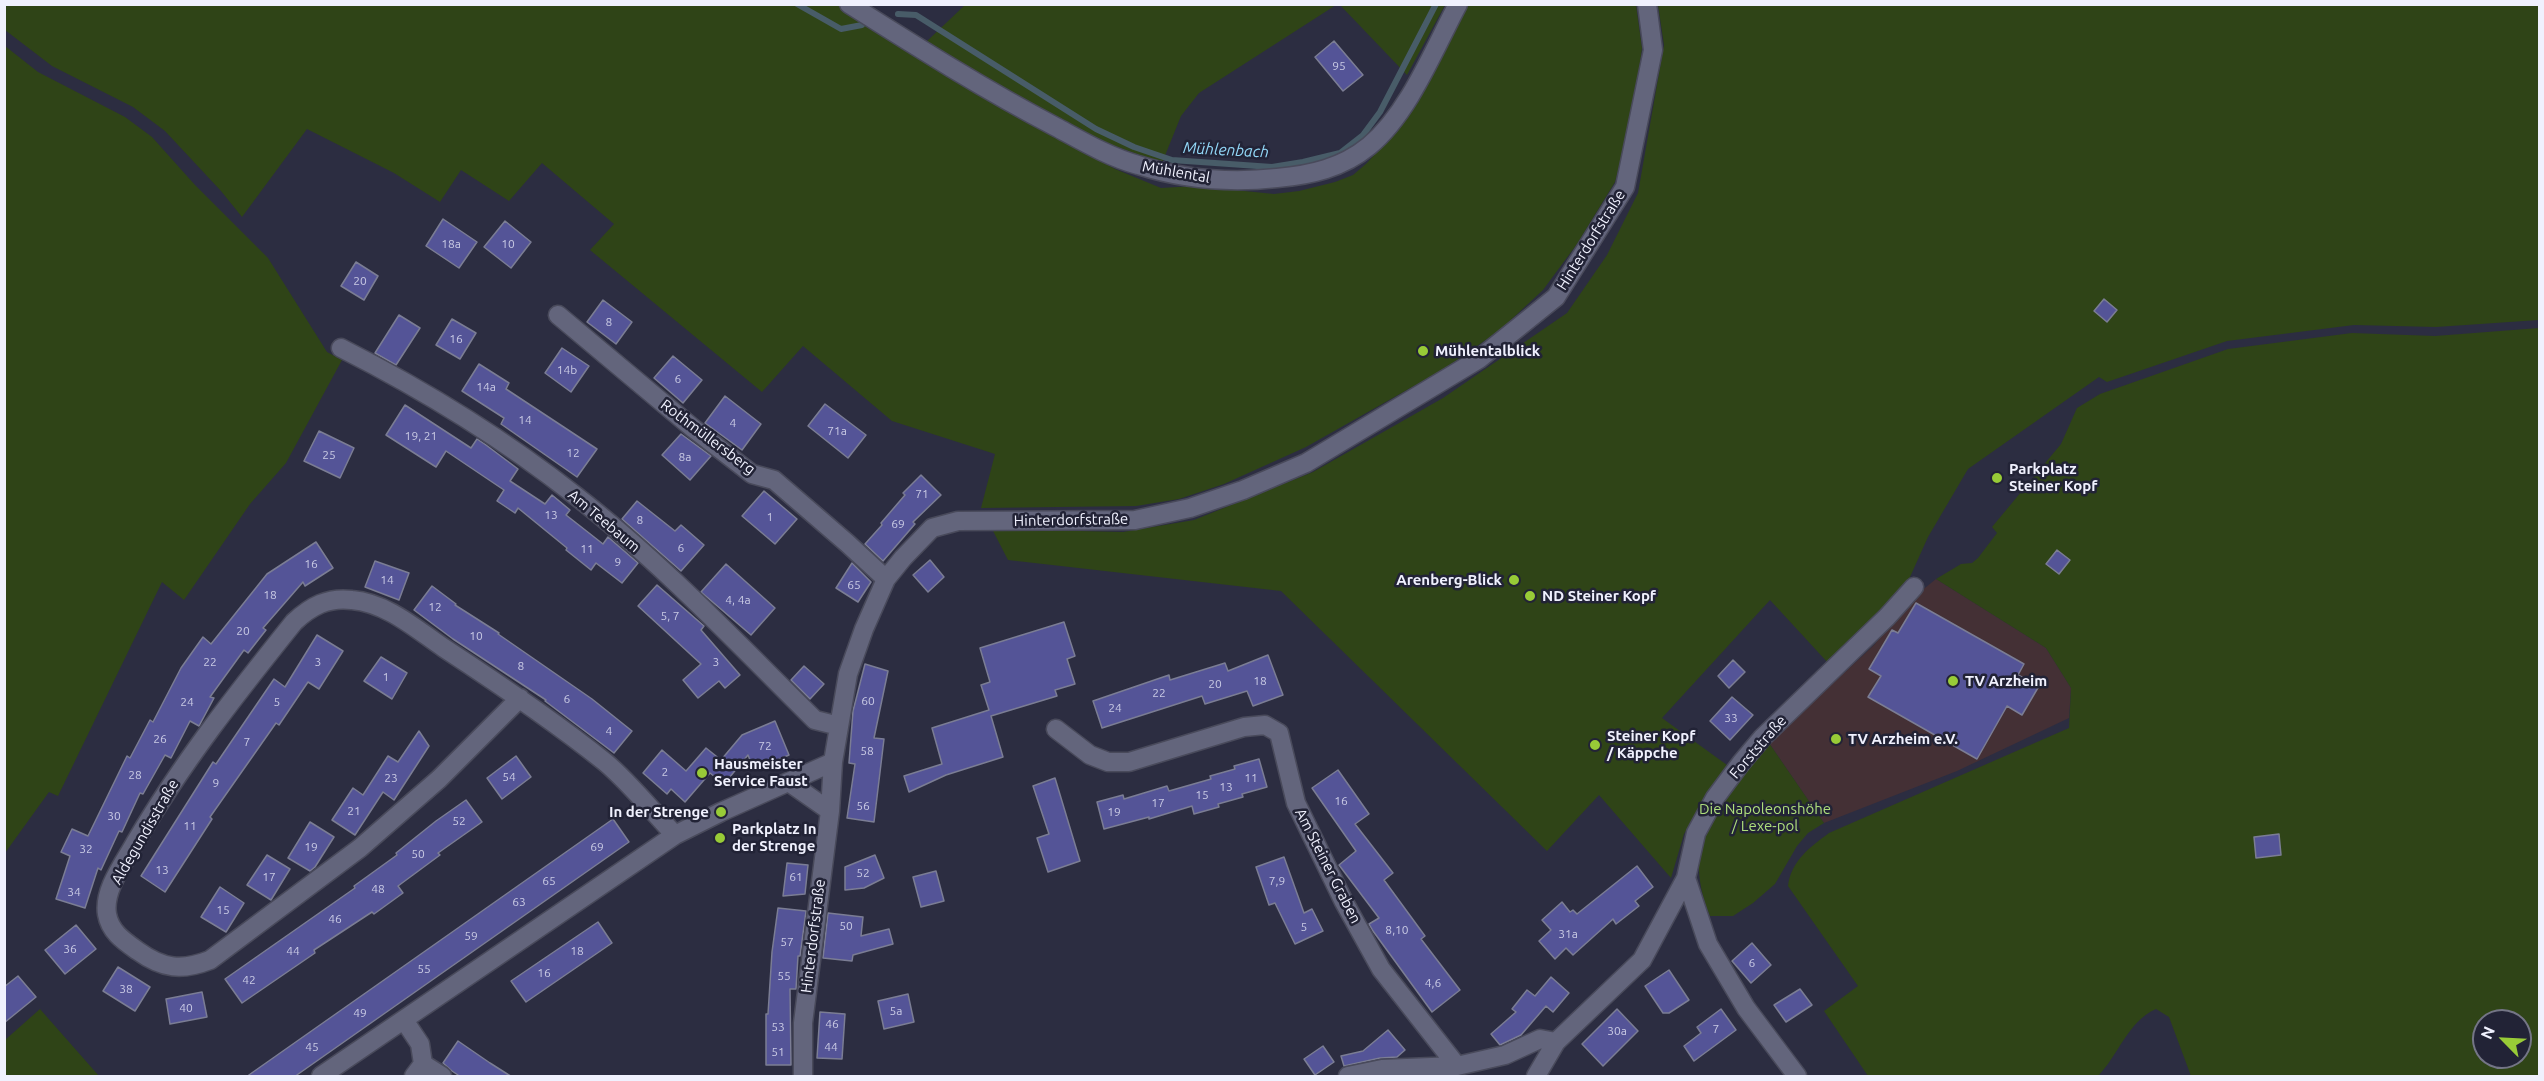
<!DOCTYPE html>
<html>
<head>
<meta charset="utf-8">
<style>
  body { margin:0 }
  #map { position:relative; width:2544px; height:1081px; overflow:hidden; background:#2c2d41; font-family:Ubuntu,sans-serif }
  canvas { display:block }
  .frame { position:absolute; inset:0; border:6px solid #f0f1fe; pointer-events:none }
  .north { position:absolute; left:2472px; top:1009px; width:60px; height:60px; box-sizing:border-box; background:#222336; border:2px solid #747586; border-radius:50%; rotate:294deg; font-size:16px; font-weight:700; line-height:24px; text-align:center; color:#f0f1fe }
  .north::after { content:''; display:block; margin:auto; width:21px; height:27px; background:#98cb37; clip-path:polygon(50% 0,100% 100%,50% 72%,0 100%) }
</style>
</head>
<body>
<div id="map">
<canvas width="2544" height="1081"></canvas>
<div class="frame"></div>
<div class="north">N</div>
</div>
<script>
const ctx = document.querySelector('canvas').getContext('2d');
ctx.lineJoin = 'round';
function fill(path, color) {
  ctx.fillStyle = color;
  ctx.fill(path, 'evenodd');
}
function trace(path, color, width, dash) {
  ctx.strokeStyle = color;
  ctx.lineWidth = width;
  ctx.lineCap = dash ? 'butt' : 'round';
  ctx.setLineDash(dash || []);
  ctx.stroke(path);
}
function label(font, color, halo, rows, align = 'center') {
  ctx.font = font + ' Ubuntu,sans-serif';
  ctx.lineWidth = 5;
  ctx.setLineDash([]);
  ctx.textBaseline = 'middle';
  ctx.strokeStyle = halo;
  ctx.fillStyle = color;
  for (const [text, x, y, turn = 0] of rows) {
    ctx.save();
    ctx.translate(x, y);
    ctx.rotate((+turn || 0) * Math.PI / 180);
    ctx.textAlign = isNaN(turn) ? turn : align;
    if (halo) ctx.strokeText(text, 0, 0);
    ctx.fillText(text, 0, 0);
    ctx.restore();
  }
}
fill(new Path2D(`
  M1936 579 2046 648 2071 688 2069 718 1957 771 1824 823 1769 743 1874 645 1910 600Z`), '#443035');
fill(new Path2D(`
  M4 5H837L1059 138 1115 169 1161 188 1195 186 1274 194 1299 191 1335 182 1353 175 1367 163 1400 126 1468 5H1636L1642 48 1632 120 1615 182 1577 244 1543 290 1500 330 1444 369 1306 447 1224 484 1179 499 1136 506 981 508 995 454 892 421 803 346 762 392 590 250 614 224 542 163 509 201 461 170 440 202 394 173 307 129 242 217 221 191 165 131 133 107 52 66 5 30Z
  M965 5H1336L1199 93 1181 116 1162 163 1098 140 1000 88 926 42Z
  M1340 5H1445L1407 75Z
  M1658 5H2539V320L2436 327 2354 325 2227 341 2107 382 2099 377 1968 469 1928 537 1910 577 1881 613 1829 664 1770 600 1662 718 1727 765 1684 834 1671 878 1599 795 1547 851 1281 591 1008 560 992 529 1123 532 1194 520 1313 472 1443 398 1567 313 1607 255 1638 193 1664 45Z
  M5 46 38 72 125 117 152 137 195 185 268 258 327 352 342 360 286 463 250 504 184 600 162 582 58 796 49 792 5 853Z
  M2539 328V1076H2191L2169 1017 2156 1009C2128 1021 2118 1056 2098 1076H1868L1824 1011 1858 986 1788 886C1791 861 1810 847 1829 833L2069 728 2071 688 2046 648 1936 579 1961 564 1972 563 1978 558 1997 533 1992 527 2061 444 2077 408 2100 394 2228 349 2352 333 2435 336ZM2484 1021H2520V1057H2484Z
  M1769 743 1824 823 1808 833 1797 846 1775 884 1753 903 1733 916H1710C1703 900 1698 879 1699 862 1701 821 1745 774 1769 743Z
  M40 1009 47 1017 99 1076H5V1040Z`), '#2f4417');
trace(new Path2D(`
  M797 4 841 29 862 25
  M898 14 916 15 1096 129 1134 147 1172 160 1272 167 1303 162 1340 153 1363 135 1380 112 1436 4`), '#485c68', 6);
const building = new Path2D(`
  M1334 41 1363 75 1343 91 1315 57Z
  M443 219 477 242 459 268 426 246Z
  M505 221 531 242 511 268 484 247Z
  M356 262 378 276 364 300 341 286Z
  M2104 299 2117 310 2107 322 2094 311Z
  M603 300 632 322 616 344 587 322Z
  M399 315 420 328 396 365 375 353Z
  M452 319 476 333 460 359 436 345Z
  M562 348 589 366 571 392 545 373Z
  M673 356 702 380 683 403 654 378Z
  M479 364 509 383 506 389 597 449 577 477 501 424 504 418 462 391Z
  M725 396 761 424 742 450 705 423Z
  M825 404 866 435 848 458 808 426Z
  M405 405 471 448 477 439 486 445 518 469 510 481 545 504 552 495 570 510 566 515 603 544 608 537 638 563 622 583 596 563 591 570 566 550 567 548 518 508 515 513 497 501 504 490 446 451 436 467 386 435Z
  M319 431 354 448 340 478 304 461Z
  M681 434 711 456 690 480 662 455Z
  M921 475 941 495 913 522 915 524 883 561 865 544 882 525 881 523 905 495 903 493Z
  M764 491 797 519 775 544 742 516Z
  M637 501 675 531 681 525 704 545 681 571 622 519Z
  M316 542 333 568 305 586 303 582 263 628 266 630 248 653 244 650 210 697 214 698 199 726 190 721 171 758 165 755 143 794 140 793 122 832 119 831 101 870 98 868 85 908 56 899 70 856 61 852 72 829 88 836 127 756 130 758 150 720 153 722 181 668 203 637 211 644 267 574Z
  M2057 550 2070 560 2059 574 2046 564Z
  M930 560 944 577 928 592 913 575Z
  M375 561 409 573 399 600 365 587Z
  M852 563 871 582 858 602 836 588Z
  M726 564 775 608 751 635 701 592Z
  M657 585 704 626 701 630 740 675 725 688 719 681 698 698 683 680 701 664 638 606Z
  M432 586 456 604 455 605 499 633 498 634 592 699 632 731 614 753 545 701 546 700 453 639 414 610Z
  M1916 603 2024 664 2018 675 2039 686 2022 715 2007 706 1977 759 1868 697 1881 676 1869 669 1892 630 1898 633Z
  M1064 622 1075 656 1067 659 1075 684 1055 690 1057 696 991 716 1003 757 946 775 909 792 904 776 942 764 932 728 989 710 981 685 990 682 980 648Z
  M317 635 343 651 319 689 308 682 279 725 276 723 210 817 212 819 165 892 141 876 213 762 216 764 274 679 285 687Z
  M1268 655 1283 695 1253 706 1247 691 1205 704 1202 696 1102 728 1093 701 1169 675 1170 680 1225 663 1228 671Z
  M381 657 407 673 392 699 364 681Z
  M1733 660 1745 672 1729 688 1718 676Z
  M865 664 888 671 874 738 884 739 874 822 847 818 855 764 849 763 853 711Z
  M804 666 824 684 810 699 791 680Z
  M1732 697 1753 715 1730 740 1710 721Z
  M775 721 789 755 754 770 748 755 724 784 710 773 685 802 671 789 667 794 643 773 662 750 686 771 706 748 721 760 742 735Z
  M419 731 429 746 394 800 383 792 355 835 332 820 353 788 363 795 388 756 398 762Z
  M516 756 531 777 502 799 487 778Z
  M1259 759 1267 787 1242 794 1243 797 1218 804 1219 807 1194 814 1192 806 1149 819V817L1104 829 1097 802 1123 795 1124 799 1167 786 1169 791 1211 779 1210 776 1235 769 1234 766Z
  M1338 770 1369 814 1355 824 1393 873 1384 880 1425 936 1421 939 1460 990 1432 1012 1373 931 1369 924 1379 918 1339 865 1356 851 1312 788Z
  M1055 778 1080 861 1048 872 1037 838 1049 834 1033 786Z
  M466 800 482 822 438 853 440 855 398 886 403 893 374 914 372 912 314 950 315 953 242 1003 225 979 355 888 354 886 397 855 396 853 436 821Z
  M613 819 629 842 435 978 294 1077H246Z
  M310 822 334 837 315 867 310 871 288 858Z
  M2279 834 2281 855 2256 858 2254 837Z
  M267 855 290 869 271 900 247 885Z
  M875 855 884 878 864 888 845 890V867Z
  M1284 857 1304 913 1312 909 1323 931 1295 944 1275 903 1269 905 1256 867Z
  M787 863 808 865 805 894 783 896Z
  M1637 866 1653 887 1635 901 1639 906 1616 924 1613 919 1573 955 1566 948 1555 959 1539 941 1551 930 1542 920 1562 902 1570 912 1573 910 1577 914Z
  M936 871 944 901 921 907 913 877Z
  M220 887 244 903 226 932 201 917Z
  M778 908 806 911 800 956H798L796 989H790L791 1065H766V1014H768L772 952Z
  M828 913 863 917 861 936 889 929 893 944 853 955 852 961 823 958Z
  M598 922 612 943 526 1002 511 981Z
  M76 925 96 949 65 974 45 950Z
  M1752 943 1771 965 1751 983 1732 961Z
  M118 967 150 987 135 1011 103 991Z
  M1669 970 1689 1000 1669 1013H1663L1645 986Z
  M18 976 36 997 4 1023V987Z
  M1551 977 1569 993 1553 1012 1546 1006 1521 1035 1500 1045 1491 1034 1516 1012 1512 1009 1527 990 1535 996Z
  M1800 989 1812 1005 1786 1022 1774 1005Z
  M202 992 207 1017 170 1024 166 999Z
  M908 994 914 1022 884 1029 878 1001Z
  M1617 1009 1638 1031 1603 1066 1582 1044Z
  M1721 1009 1736 1030 1694 1061 1684 1046 1701 1033 1697 1027Z
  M820 1012 845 1014 842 1059 817 1058Z
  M1388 1030 1405 1050 1397 1057 1380 1058 1344 1066 1341 1056 1363 1051Z
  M458 1041 490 1063 512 1077H461L452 1071 443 1063Z
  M1323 1046 1334 1062 1315 1075 1304 1059Z`);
fill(building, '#545497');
trace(building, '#7b7d94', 1.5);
const minor = new Path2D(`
  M849 4C917 47 985 90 1056 127 1082 141 1109 157 1138 165 1182 179 1231 183 1277 178 1311 175 1342 168 1369 146 1409 113 1434 49 1458 4
  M558 315 694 429 752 474 774 480 847 543 886 579
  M341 348C422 389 505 440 576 496 662 563 737 643 815 720L839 726
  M520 698 439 779 360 848 210 960C182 971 163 969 138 951 124 941 110 932 107 914 103 890 124 863 135 843 181 764 237 693 294 622 311 606 328 597 352 600 387 603 416 629 444 648 499 684 554 721 605 762 630 783 652 811 675 835
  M1056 729 1090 755 1108 762H1129L1244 727 1265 725 1279 733 1296 803 1344 902 1381 969 1457 1066
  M790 783 830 811
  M1686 878 1708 944 1746 1008 1797 1076
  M404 1020 420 1044 423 1064 414 1076
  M423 1064 442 1076
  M321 1076 675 835 721 812 833 762
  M803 1076V1023L830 811 833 762 848 674 864 629 886 579 903 558 932 528 958 521 1135 520 1190 508 1243 490 1306 463 1479 359 1556 297 1625 187 1653 50 1647 4
  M1348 1076 1382 1069 1457 1066 1505 1055 1540 1039 1556 1042
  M1536 1076 1556 1042 1642 960 1686 878 1696 833 1715 798 1741 763 1762 738 1887 617 1914 587`);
trace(minor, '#494a5b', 21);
trace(minor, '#63657c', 18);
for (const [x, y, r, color] of [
  [1423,351,6,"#98cb37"],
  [1997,478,6,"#98cb37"],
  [1514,580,6,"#98cb37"],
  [1530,596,6,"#98cb37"],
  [1953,681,6,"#98cb37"],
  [1836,739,6,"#98cb37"],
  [1595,745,6,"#98cb37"],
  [702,773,6,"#98cb37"],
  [721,812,6,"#98cb37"],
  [720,838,6,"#98cb37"]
]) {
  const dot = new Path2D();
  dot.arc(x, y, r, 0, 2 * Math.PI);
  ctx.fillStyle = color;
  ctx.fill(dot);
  trace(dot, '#222336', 2);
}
label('12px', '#c9cae4', null, [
  ["95",1339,66],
  ["18a",451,244],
  ["10",508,244],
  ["20",360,281],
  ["8",609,322],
  ["16",456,339],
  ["14b",567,370],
  ["6",678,379],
  ["14a",486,387],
  ["14",525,420],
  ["4",733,423],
  ["71a",837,431],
  ["19, 21",421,436],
  ["12",573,453],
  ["25",329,455],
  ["8a",685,457],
  ["71",922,494],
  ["13",551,515],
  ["1",770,517],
  ["8",640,520],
  ["69",898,524],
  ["6",681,548],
  ["11",587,549],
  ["9",618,562],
  ["16",311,564],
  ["14",387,580],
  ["65",854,585],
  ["18",270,595],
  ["4, 4a",738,600],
  ["12",435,607],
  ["5, 7",670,616],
  ["20",243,631],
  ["10",476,636],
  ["22",210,662],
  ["3",318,662],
  ["3",716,662],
  ["8",521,666],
  ["1",386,677],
  ["18",1260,681],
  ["20",1215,684],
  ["22",1159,693],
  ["6",567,699],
  ["60",868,701],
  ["24",187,702],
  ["5",277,702],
  ["24",1115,708],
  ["33",1731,718],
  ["4",609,731],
  ["26",160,739],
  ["7",247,742],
  ["72",765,746],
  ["58",867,751],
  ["2",665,772],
  ["28",135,775],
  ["54",509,777],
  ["23",391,778],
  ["11",1251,778],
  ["9",216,783],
  ["13",1226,787],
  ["15",1202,795],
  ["16",1341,801],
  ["17",1158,803],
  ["56",863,806],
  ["21",354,811],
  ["19",1114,812],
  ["30",114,816],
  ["52",459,821],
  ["11",190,826],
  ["19",311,847],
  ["69",597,847],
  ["32",86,849],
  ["50",418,854],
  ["13",162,870],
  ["52",863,873],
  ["17",269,877],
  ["61",796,877],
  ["65",549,881],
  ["7,9",1277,881],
  ["48",378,889],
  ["34",74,892],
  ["63",519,902],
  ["15",223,910],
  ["46",335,919],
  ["50",846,926],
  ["5",1304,927],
  ["8,10",1397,930],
  ["31a",1568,934],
  ["59",471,936],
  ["57",787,942],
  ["36",70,949],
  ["44",293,951],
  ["18",577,951],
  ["6",1752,963],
  ["55",424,969],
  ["16",544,973],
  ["55",784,976],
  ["42",249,980],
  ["4,6",1433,983],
  ["38",126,989],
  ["40",186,1008],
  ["5a",896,1011],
  ["49",360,1013],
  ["46",832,1024],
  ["53",778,1027],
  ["7",1716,1029],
  ["30a",1617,1031],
  ["45",312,1047],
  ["44",831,1047],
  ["51",778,1052]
]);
label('15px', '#f0f1fe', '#222336', [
  ["Mühlental",1176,172,10],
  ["Hinterdorfstraße",1591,240,-58],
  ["Rothmüllersberg",708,437,37],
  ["Hinterdorfstraße",1071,520,-1],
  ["Am Teebaum",604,521,40],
  ["Forststraße",1758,747,-49],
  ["Aldegundisstraße",145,832,-60],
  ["Am Steiner Graben",1328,866,63],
  ["Hinterdorfstraße",813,936,-83]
]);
label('bold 15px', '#f0f1fe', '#222336', [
  ["Mühlentalblick",1435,351],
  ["Parkplatz",2009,469],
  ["Steiner Kopf",2009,486],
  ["Arenberg-Blick",1502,580,"right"],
  ["ND Steiner Kopf",1542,596],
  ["TV Arzheim",1965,681],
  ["Steiner Kopf",1607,736],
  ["/ Käppche",1607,753],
  ["TV Arzheim e.V.",1848,739],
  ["Hausmeister",714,764],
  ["Service Faust",714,781],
  ["In der Strenge",709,812,"right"],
  ["Parkplatz In",732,829],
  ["der Strenge",732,846]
], 'left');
label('15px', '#aede7c', '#222336', [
  ["Die Napoleonshöhe",1765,809],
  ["/ Lexe-pol",1765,826]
]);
label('italic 16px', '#92d7f7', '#222336', [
  ["Mühlenbach",1226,150,3]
]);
</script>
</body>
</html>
